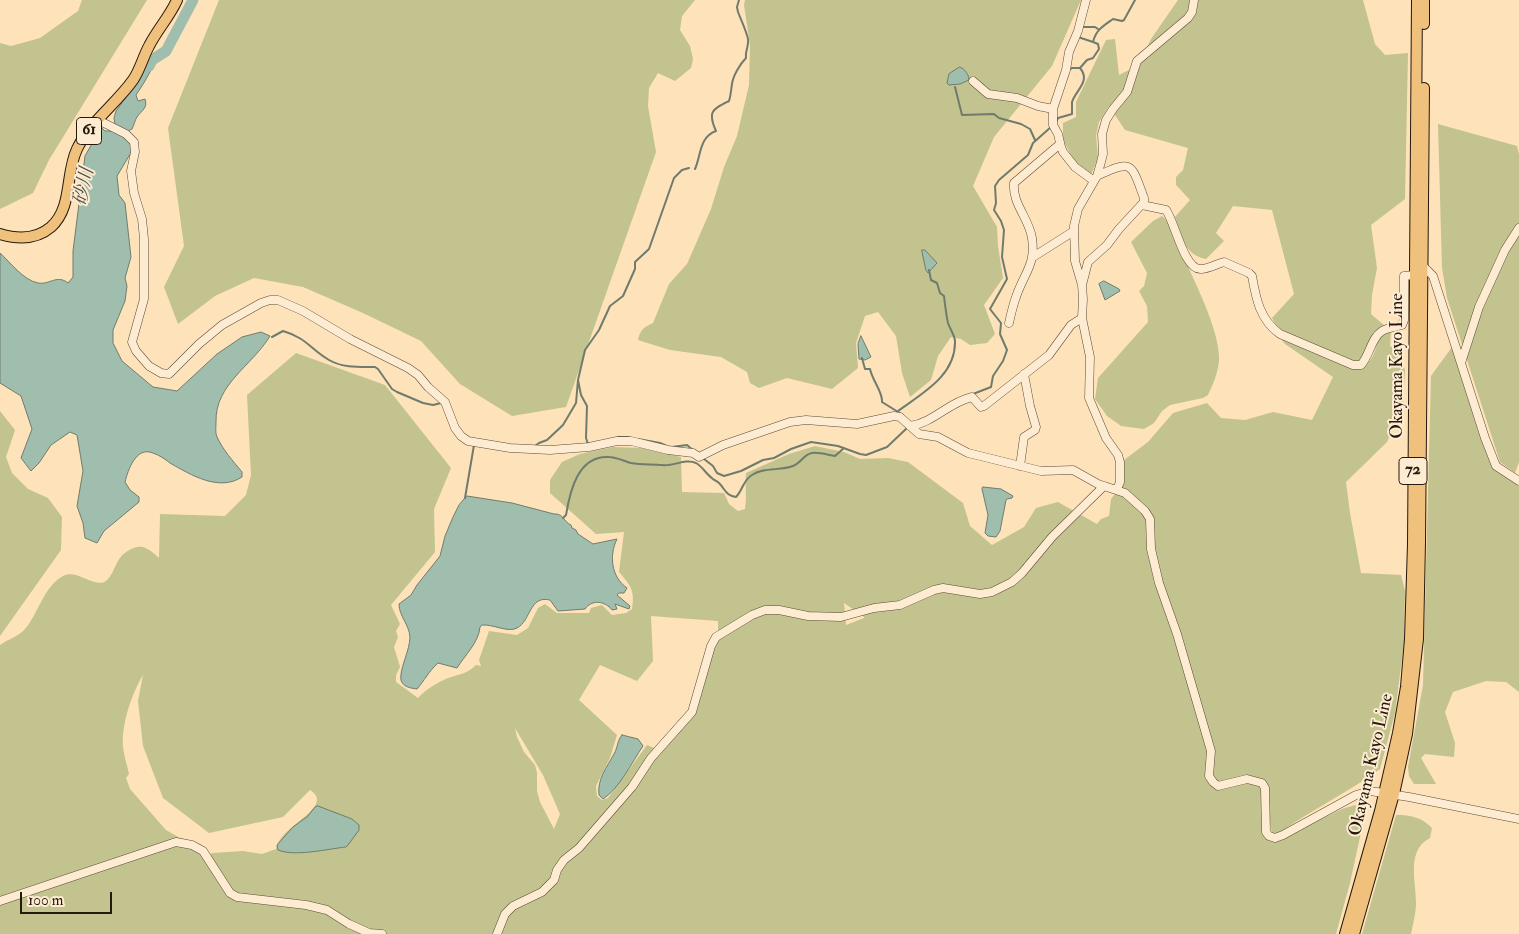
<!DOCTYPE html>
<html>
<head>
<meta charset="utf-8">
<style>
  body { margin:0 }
  #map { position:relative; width:1519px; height:934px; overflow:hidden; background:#fee2ba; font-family:"IM FELL Double Pica",serif }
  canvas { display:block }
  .scale { position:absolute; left:20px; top:892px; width:92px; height:22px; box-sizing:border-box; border:2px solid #25180c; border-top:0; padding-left:6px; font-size:15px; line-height:18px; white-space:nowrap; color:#25180c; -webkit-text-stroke:4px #feecd2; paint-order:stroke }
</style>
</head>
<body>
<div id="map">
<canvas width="1519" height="934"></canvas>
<div class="scale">100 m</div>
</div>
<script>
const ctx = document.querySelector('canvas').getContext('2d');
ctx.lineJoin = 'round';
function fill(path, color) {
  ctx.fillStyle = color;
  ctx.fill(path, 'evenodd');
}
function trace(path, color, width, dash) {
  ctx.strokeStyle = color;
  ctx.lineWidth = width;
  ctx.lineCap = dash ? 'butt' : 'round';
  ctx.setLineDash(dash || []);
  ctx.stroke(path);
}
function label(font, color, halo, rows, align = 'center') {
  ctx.font = font + ' "IM FELL Double Pica","Noto Serif JP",serif';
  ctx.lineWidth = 4;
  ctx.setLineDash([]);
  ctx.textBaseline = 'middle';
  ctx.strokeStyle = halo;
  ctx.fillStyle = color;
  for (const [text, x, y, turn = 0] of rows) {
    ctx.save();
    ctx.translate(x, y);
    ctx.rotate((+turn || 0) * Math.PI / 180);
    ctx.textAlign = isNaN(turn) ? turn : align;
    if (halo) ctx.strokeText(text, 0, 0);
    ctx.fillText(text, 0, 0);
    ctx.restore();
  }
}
fill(new Path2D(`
  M82 0H147L49 160 33 193 0 209V43L11 46 40 38 78 11Z
  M219 0H695L682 16 680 30 690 46 693 59 691 68 675 81 658 73 649 88 648 106 656 152 566 407 512 416 460 384 421 341 363 313 303 287 254 278 215 296 178 324 164 287 184 246 168 128Z
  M745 0H1081L1052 66 994 137 973 186 997 227 998 246 1003 278 984 305 995 334 987 343 970 345 961 339 951 337 938 356 931 380 910 397 902 373 896 336 878 312 865 316 856 343 858 368 832 389 787 378 759 388 750 383 747 372 721 357 670 350 638 340C640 330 644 327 653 323L669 284 687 264 711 209 724 167 737 136 749 85 750 45 744 5Z
  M1178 0H1363L1375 44 1385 55 1408 53 1405 199 1371 225 1377 268 1372 295 1371 314 1385 326 1360 361 1352 363 1285 333 1276 325 1272 318 1294 294 1272 210 1233 206 1216 233 1224 241 1206 259C1184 255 1182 236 1175 217L1190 200 1176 185V177L1183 170 1188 148 1125 130 1109 106 1099 122 1096 135 1098 157 1091 175 1082 170 1071 155 1063 140V123L1076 117V102L1106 40 1115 39 1119 75 1139 65 1151 39Z
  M1438 124 1517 146 1519 155V462L1515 473 1500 462 1447 298 1442 268Z
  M1162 216C1172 224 1172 235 1178 246 1191 274 1221 331 1219 361 1218 372 1213 385 1208 395L1203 398 1170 405 1162 411 1154 423 1144 429 1121 426 1107 416 1095 399 1098 378 1148 322 1147 306 1139 291 1144 286 1147 273 1131 242 1153 221Z
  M1391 331 1390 346 1399 351 1405 370 1403 404 1387 442 1346 482 1350 513 1361 573 1401 575 1405 591 1404 643 1395 713 1380 769C1347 793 1311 810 1278 834L1272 833 1267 804H1263L1265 837 1269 841 1274 842 1342 809 1355 805 1365 814 1350 883 1336 934H0V645C8 639 18 637 25 629 39 613 43 587 63 576 76 568 95 589 106 581 112 576 114 568 118 561 122 553 134 545 143 547 149 549 155 554 159 558L160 514 225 516 246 495 251 475 247 395 296 353 385 385 451 468 434 509 435 552 391 605 400 624 396 631 398 637 394 647 400 667 396 675V682L418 698C425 690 438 682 448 678 460 674 467 674 476 665L481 666 479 660 489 631 517 635 528 628 538 608 545 604 557 613H589L591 608 602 605 612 615 626 613 632 609C635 590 631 586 619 572L624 532 596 534 550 493V480L562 462 580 454 613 447 641 448 681 457 682 492 724 493 729 504 738 511 745 509C747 497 745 486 746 473L789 454 815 446 844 452 860 459 888 458 908 462 963 503 970 526 992 545 1024 527 1036 508 1058 502 1097 524 1101 519 1109 516 1111 499 1123 484 1124 460 1148 442 1173 413 1207 403 1221 418 1245 420 1273 412 1312 420 1333 377 1285 344 1279 336 1362 367C1364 365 1369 362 1371 359 1379 347 1374 336 1391 331ZM844 603 864 617V618L846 625ZM651 616 718 621V638L713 647 692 713 661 751 647 745 608 798 602 800 597 796 596 786 610 758 617 735 579 700 600 665 637 681 653 661ZM143 675 138 701 143 746 163 798 209 833 283 817 310 790C313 792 317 795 317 799 318 814 279 829 276 849L262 854 243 851 212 853 210 855 200 844 178 837 166 830 130 789 126 778 129 774C127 765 124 756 123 747 121 725 132 693 143 675ZM515 728 543 775 560 814 554 829 540 802 537 791V773L535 765 524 752 517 737Z
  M1452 347 1480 437 1493 468 1519 486V692L1506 682 1486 681 1453 692 1445 712 1455 743 1454 757 1425 754 1421 758 1436 784H1414L1409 776 1408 767 1423 685 1431 376Z
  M0 411 15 430 6 457 12 473 28 489 48 498 62 517 61 550 0 636Z
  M1396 815C1411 815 1421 817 1432 828L1430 838C1406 850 1416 881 1416 903 1416 913 1413 924 1411 934H1362Z`), '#c2c38e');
const water = new Path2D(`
  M161 51C153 66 146 81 136 95L138 101 145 99C148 108 142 110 137 117 135 120 134 125 132 129L128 131 122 128 130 143 132 151 117 176 119 195 125 203 131 257 125 278 127 286 125 301 113 330V343L122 361 153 387 177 391 217 354 242 337 261 332 270 336C252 366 215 384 216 422 216 427 215 433 217 437 223 450 233 461 242 472V477C219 492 191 475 170 463 165 459 159 455 153 453 136 446 128 470 125 482L130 490 139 497V502L104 531 97 543 85 538 83 523 77 506 83 471 77 435 70 432 51 445 39 463 31 471 21 458 32 429 21 396 0 383V253C10 262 23 280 38 283 50 285 57 274 68 283L73 277V251L85 156 94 140 100 134V129L102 128 105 131H111L115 124 114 118 116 111 135 85 150 57Z
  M960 67C965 69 969 75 969 80L960 84 949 85 947 83 949 74Z
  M922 250H925L937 263 928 273 926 270Z
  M1104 281 1119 289 1120 291 1105 300 1099 284Z
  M861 336 871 357 865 360 859 359 858 344Z
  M983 487 1001 489 1013 496 1012 498 1007 499 1006 500 1000 531 996 537 988 536 985 533 988 515 982 489Z
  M467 496 512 503 554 514C563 513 564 522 571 525L572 528 576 530 578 534 593 544 617 539C609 555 611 577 627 588L624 593H619L617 595 630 606 629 609 615 604 617 609 612 610C605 601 592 599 585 609L558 611 550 600C529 595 531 621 517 628 508 633 493 624 482 625L480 627C479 642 465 655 457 668L438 663C429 671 424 681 417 689 410 688 403 687 401 680 399 670 410 650 410 637 409 624 399 616 399 604L411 595 417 585 440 556 445 536 453 517 459 505Z
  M622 735 638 739 643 746C632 762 619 789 603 799L599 795C597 779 607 767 614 754 618 747 617 741 622 735Z
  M318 806 352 819 359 825V830L348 845 346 847C327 849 295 857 278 850L277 845 293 827 308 816 315 807Z`);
fill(water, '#a0beae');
trace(water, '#6f7c6d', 1);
trace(new Path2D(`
  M1081 27H1095L1098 29
  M1078 37 1093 42
  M1068 70 1072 68H1080
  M955 87 962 115 994 114 999 118 1021 124 1030 129 1035 140
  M1056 122 1058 118 1072 114C1072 111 1072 105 1072 102 1076 90 1091 81 1080 68L1087 60 1093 58 1099 49 1098 44 1093 42C1096 30 1103 26 1113 19L1122 21 1124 20 1135 0
  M695 169C701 156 699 137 716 131 707 111 713 109 729 101 731 95 731 90 732 84 733 76 740 64 746 58 745 51 749 46 748 39 746 30 741 20 738 12L737 7 739 0
  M272 337 283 331C307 338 310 349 329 360 343 368 359 367 375 367L378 369 392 389 397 392 423 403 433 405 441 403
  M862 358 865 369H870C872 380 883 392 882 402L903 415
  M973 394 991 387 993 376 1003 361 1007 350 1000 334 1001 323 990 309 1007 279 1002 257 1004 230 1001 221 994 210 996 203 995 186 999 180 1028 155 1033 143 1051 127
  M898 411C921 394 956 376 955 341 955 336 950 329 948 323 946 314 945 305 944 296L940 293 937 283 931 280 929 270
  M618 437H628
  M638 439 660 443 667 446
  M588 444 586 438 587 406 581 395 578 380 585 350 599 330 610 306 623 296 635 269V262L649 249 674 178 682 170 689 168
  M535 446 539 443 547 440 563 425 576 403 578 380
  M672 447 687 445 694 451
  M704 459 713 466 717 473 724 476 741 471 763 460 774 458 791 449 811 442 838 446 860 454 866 455 887 447 907 428
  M465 498 474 445
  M563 518 566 515C570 491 578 455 609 457 616 457 624 461 631 463 641 465 652 464 662 465 673 467 685 458 696 463 703 467 706 474 713 479 715 481 716 480 719 483 725 489 726 496 736 497 743 490 743 480 752 475 764 467 780 471 793 466 801 463 804 454 812 453 820 452 828 455 835 456L844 448`), '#6f7c6d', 2);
trace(new Path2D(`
  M149 66 152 60 166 51 193 0`), '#a0beae', 11);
const minor = new Path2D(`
  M973 81 988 94 1017 98 1038 106 1053 109V125L1058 134 1061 147 1063 152 1075 167 1094 181
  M1053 109 1066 70 1069 52 1078 31 1086 0
  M98 120 126 134 134 142 135 152 131 171 134 193 142 219 144 239V299L132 342 136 351 149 366 161 373 169 374 199 344 222 325 261 303 270 300H278L303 311 350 339 408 368 418 375 428 387 445 402 455 428 461 436 468 441 510 448 550 450 589 447 617 441H631L668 450 693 453 699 457 723 445 790 422 806 420 857 424 894 416 900 417 919 434 938 437 968 453 1041 471 1073 470 1098 484 1125 493 1145 511 1150 519 1151 549 1159 583 1177 634 1211 751 1209 776 1213 782 1218 786 1247 779 1262 783 1265 788 1266 832 1269 836 1275 838 1283 835 1356 795 1370 791 1409 797 1519 819
  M1142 205 1166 210C1175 222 1184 270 1201 269 1208 269 1217 264 1224 262L1249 273 1252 276C1256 299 1260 320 1280 334L1353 365H1361C1370 355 1371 338 1382 331 1388 328 1395 327 1402 325L1404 320V276L1415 275
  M1033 257 1074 231
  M1422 265 1433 276 1485 438 1496 466 1519 481
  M1082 285 1088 262 1107 245 1119 229 1144 202V198C1131 163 1133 159 1097 176
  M1009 323C1011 314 1013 305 1016 297 1024 273 1036 265 1032 238 1029 218 1012 204 1014 183L1060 144
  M1461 363 1479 307 1505 250 1519 228
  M910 426C933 423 949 402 972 397L981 407 984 406 1049 355 1071 325 1082 318
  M1020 466 1024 437 1035 430 1036 427 1030 406 1024 374
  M1117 489 1120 482V462L1118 455 1106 438 1089 398 1090 357 1082 318 1083 299 1082 285 1075 261 1074 226 1078 209 1097 176 1101 162 1103 154 1102 134 1106 120 1113 109 1127 92 1137 61 1188 18 1192 12 1194 0
  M0 901 176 842 192 845 203 851 230 893 237 897 306 905 327 910 349 924 369 933 382 934
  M497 934 505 914 513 906 542 892 554 880 557 870 564 860 579 848 632 787 651 758 692 712 711 646 716 637 752 615 765 610H779L808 616 841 617 874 608 900 605 934 590 943 588 980 594 992 592 1012 582 1022 573 1052 537 1104 486`);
const major = new Path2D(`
  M1424 24V0
  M0 234C17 239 36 240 51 227 73 207 65 174 77 149 90 122 116 104 133 80 140 70 143 57 149 46 157 30 170 16 177 0
  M1345 934 1380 811 1398 733 1406 687 1410 639 1413 544 1417 0
  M1354 934 1394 794 1407 734 1418 639 1420 542 1424 88`);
trace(minor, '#5b4a38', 9);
trace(major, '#25180c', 12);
trace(minor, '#feecd2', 8);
trace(major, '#efc17d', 10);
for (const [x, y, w] of [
  [89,131,25],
  [1413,471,28]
]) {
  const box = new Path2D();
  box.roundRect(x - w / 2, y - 13.5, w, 27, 4);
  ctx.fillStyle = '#feecd2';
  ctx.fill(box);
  trace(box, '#25180c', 1);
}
label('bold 16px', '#25180c', null, [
  ["61",89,131],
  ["72",1413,471]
]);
label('18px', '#25180c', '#feecd2', [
  ["Okayama Kayo Line",1398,366,-90],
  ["Okayama Kayo Line",1372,765,-77]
]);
label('italic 19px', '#505245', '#feecd2', [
  ["砂川",85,187,-78]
]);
</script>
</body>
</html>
